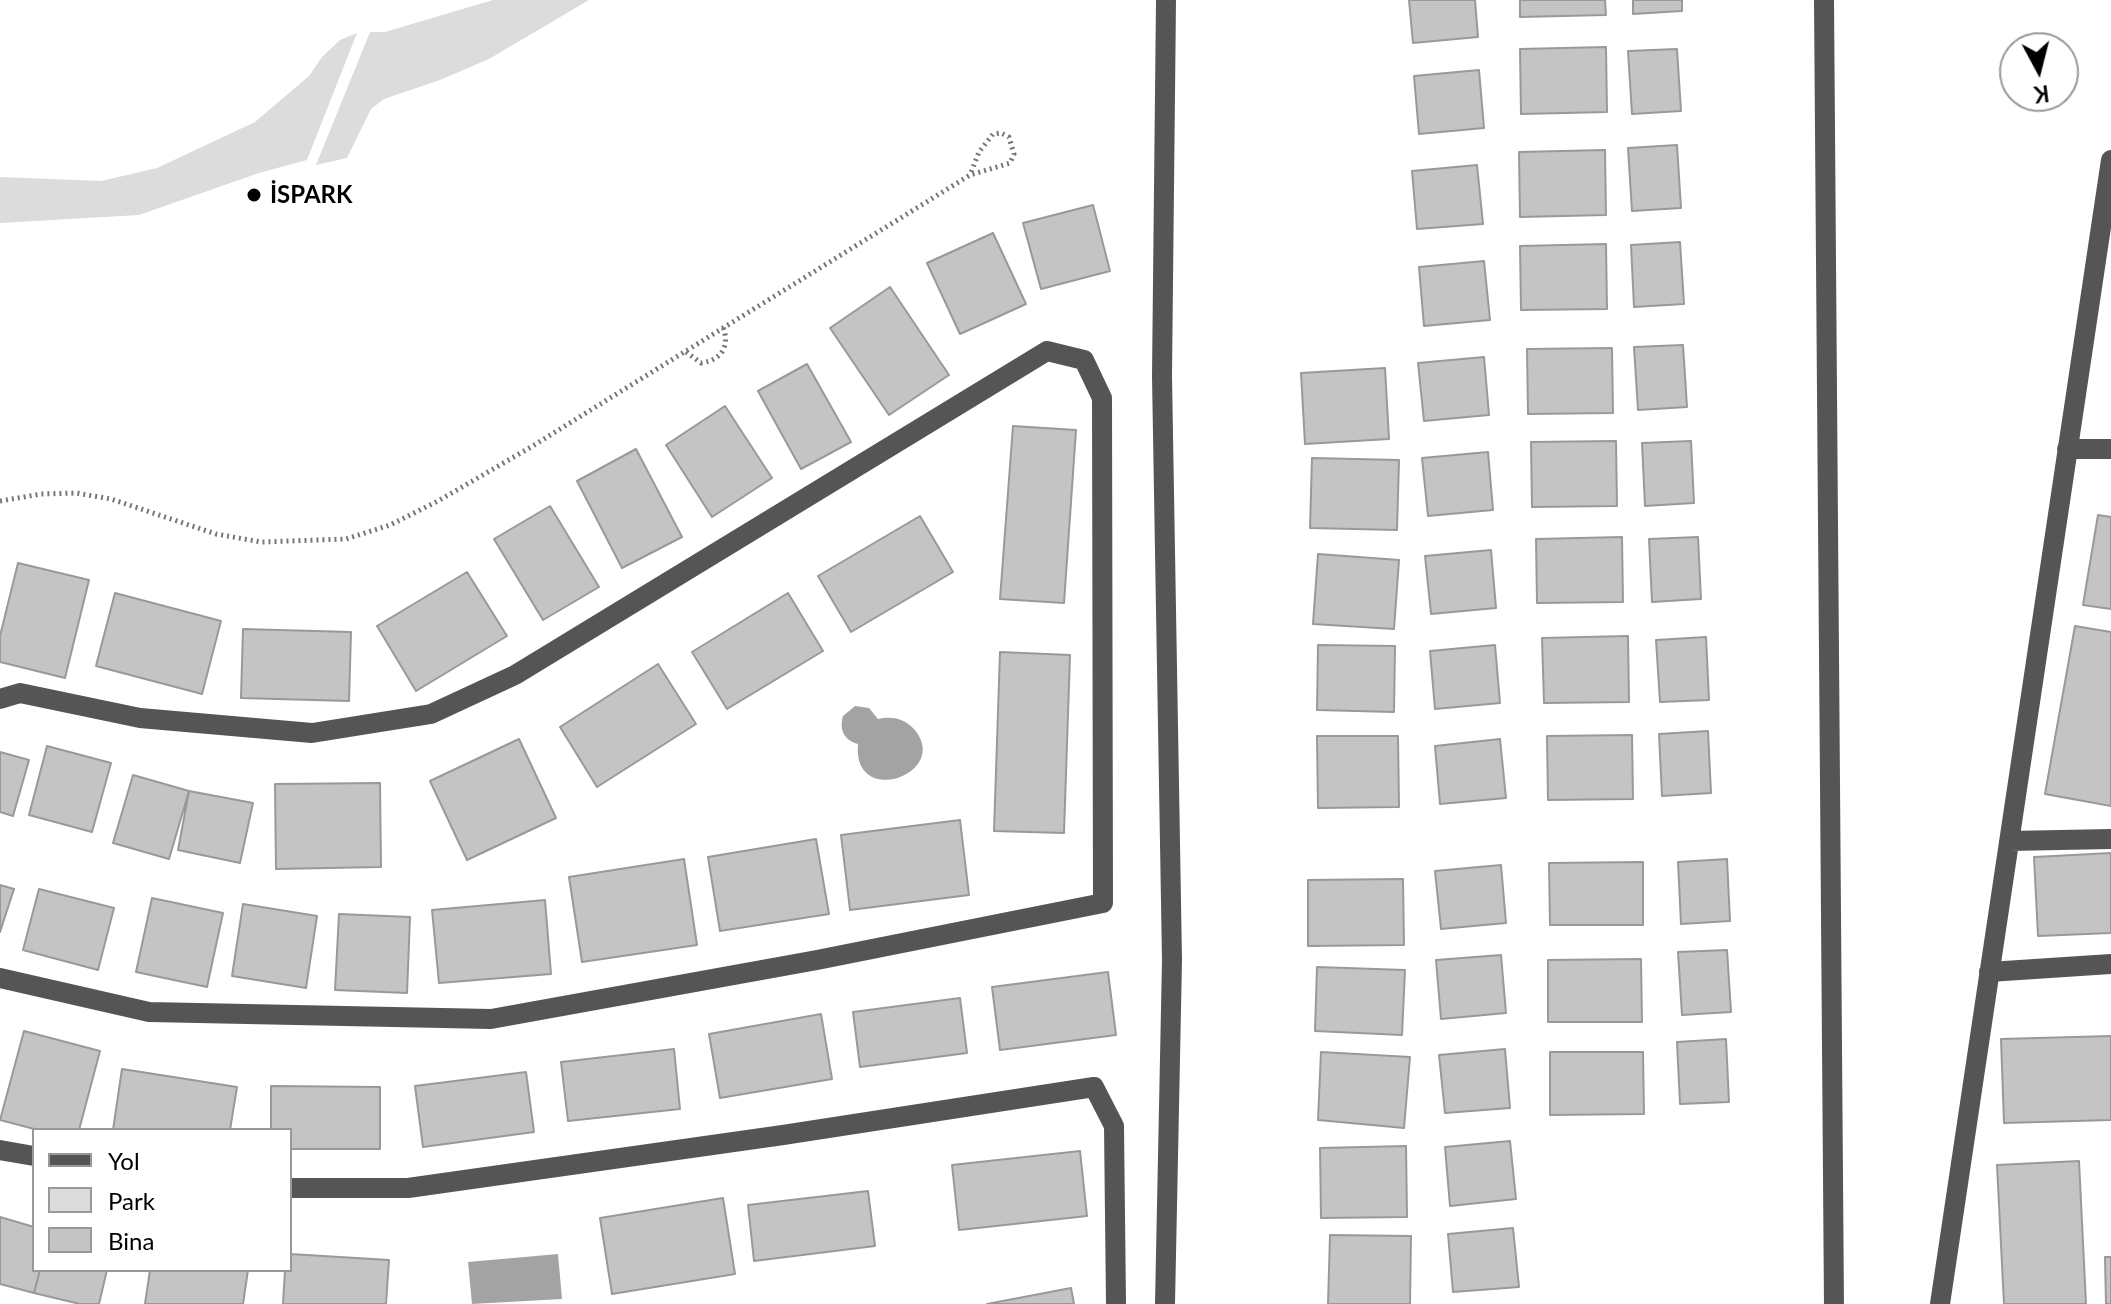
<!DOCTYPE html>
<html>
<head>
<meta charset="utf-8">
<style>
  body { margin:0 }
  #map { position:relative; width:2111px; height:1304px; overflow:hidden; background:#fff; font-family:Lato,sans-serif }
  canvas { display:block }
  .legend { position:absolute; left:32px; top:1128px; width:260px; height:144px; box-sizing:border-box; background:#fff; border:2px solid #999; margin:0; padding:10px 14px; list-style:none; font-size:24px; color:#000 }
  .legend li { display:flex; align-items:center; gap:16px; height:40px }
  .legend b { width:40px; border:2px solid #999 }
  .north { position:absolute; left:1999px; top:32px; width:80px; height:80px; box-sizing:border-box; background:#fff; border:2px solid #999; border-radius:50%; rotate:173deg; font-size:22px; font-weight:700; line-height:32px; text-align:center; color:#000 }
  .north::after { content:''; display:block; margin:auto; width:28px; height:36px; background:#000; clip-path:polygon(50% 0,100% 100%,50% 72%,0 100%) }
</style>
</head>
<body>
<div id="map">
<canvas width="2111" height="1304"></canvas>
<ul class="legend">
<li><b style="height:10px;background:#555"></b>Yol</li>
<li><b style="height:22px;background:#dcdcdc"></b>Park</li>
<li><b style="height:22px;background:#c4c4c4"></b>Bina</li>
</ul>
<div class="north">K</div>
</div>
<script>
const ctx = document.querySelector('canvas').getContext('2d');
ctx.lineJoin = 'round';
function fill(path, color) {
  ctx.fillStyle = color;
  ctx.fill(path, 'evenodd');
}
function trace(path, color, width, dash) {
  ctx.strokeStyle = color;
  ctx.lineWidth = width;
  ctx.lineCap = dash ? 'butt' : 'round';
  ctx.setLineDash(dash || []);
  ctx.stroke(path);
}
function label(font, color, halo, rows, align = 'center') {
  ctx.font = font + ' Lato,sans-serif';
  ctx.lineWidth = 7;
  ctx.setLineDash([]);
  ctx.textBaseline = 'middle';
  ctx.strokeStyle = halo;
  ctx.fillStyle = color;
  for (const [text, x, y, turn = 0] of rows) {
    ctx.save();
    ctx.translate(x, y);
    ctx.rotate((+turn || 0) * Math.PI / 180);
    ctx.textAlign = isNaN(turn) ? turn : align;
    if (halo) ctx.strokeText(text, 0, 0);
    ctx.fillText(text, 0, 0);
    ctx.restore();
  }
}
fill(new Path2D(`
  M493 0H589L489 59 440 80 384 99 371 109 347 158 316 165 370 32H385Z
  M357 33 307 160 259 173 139 215 0 223V177L101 181 157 168 255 122 309 76 322 57 340 40Z`), '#dcdcdc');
fill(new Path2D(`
  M855 706 869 708 878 719C891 716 903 718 913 728 954 773 852 810 858 744 844 740 839 730 843 716Z
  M558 1254 562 1299 472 1304 468 1262Z`), '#a3a3a3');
const building = new Path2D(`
  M1409 0H1475L1478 37 1413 43Z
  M1520 0H1605L1606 15 1520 17Z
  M1633 0H1682V11L1633 14Z
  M1606 47 1607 112 1521 114 1520 49Z
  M1677 49 1681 111 1632 114 1628 51Z
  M1479 70 1484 128 1419 134 1414 76Z
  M1677 145 1681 208 1632 211 1628 148Z
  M1605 150 1606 215 1520 217 1519 152Z
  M1477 165 1483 224 1417 229 1412 171Z
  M1093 205 1110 271 1041 289 1023 223Z
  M993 233 1026 304 960 334 927 263Z
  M1680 242 1684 304 1634 307 1631 245Z
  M1606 244 1607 309 1521 310 1520 246Z
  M1484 261 1490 320 1424 326 1419 267Z
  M890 287 949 375 889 415 830 328Z
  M1683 345 1687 407 1638 410 1634 347Z
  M1612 348 1613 413 1528 414 1527 349Z
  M1484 357 1489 415 1424 421 1418 363Z
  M807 364 851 442 801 469 758 391Z
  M1385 368 1389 439 1305 444 1301 373Z
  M725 406 772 478 712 517 666 445Z
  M1013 426 1076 430 1064 603 1000 599Z
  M1616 441 1617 506 1532 507 1531 442Z
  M1691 441 1694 503 1645 506 1642 443Z
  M636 449 682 537 622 568 577 481Z
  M1488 452 1493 510 1428 516 1422 458Z
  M1312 458 1399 460 1397 530 1310 528Z
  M550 506 599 587 543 620 494 539Z
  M2098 515 2111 517V609L2083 605Z
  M920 516 953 572 851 632 818 576Z
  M1622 537 1623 602 1537 603 1536 539Z
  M1698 537 1701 599 1652 602 1649 539Z
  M1491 550 1496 608 1431 614 1425 556Z
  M1318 554 1399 560 1394 629 1313 624Z
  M18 563 89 580 65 678 0 662V636Z
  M467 572 507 636 416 691 377 626Z
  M115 593 221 621 202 694 96 666Z
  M788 593 823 651 727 709 692 652Z
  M2075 626 2111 632V806L2045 794Z
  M243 629 351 632 349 701 241 698Z
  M1628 636 1629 702 1544 703 1542 638Z
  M1706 637 1709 700 1660 702 1656 640Z
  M1318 645 1395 646 1394 712 1317 710Z
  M1495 645 1500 703 1435 709 1430 651Z
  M1000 652 1070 655 1064 833 994 831Z
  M658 664 696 724 597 787 560 727Z
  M1708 731 1711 793 1662 796 1659 734Z
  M1632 735 1633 799 1548 800 1547 736Z
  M1317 736H1398L1399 807 1318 808Z
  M519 739 556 818 467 860 430 781Z
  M1500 739 1506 798 1440 804 1435 746Z
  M47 746 111 763 92 832 29 815Z
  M0 752 29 760 13 816 0 812Z
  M133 775 189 791 169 859 113 843Z
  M380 783 381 867 276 869 275 784Z
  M189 791 253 803 240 863 178 850Z
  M960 820 969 895 850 910 841 835Z
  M816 839 829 914 720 931 708 857Z
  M2111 853V933L2038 936 2034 857Z
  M684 859 697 945 582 962 569 877Z
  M1727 859 1730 921 1681 924 1678 862Z
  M1643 862V925H1550L1549 863Z
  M1501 865 1506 923 1441 929 1435 871Z
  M1403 879 1404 945 1308 946V880Z
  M0 885 14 889 0 932Z
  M39 889 114 908 98 970 23 950Z
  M152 898 223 913 207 987 136 972Z
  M545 900 551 974 439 983 432 910Z
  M243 904 317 916 306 988 232 976Z
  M339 914 410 917 407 993 335 990Z
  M1727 950 1731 1012 1682 1015 1678 952Z
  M1501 955 1506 1013 1441 1019 1436 960Z
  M1641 959 1642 1022H1548V960Z
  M1317 967 1405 970 1402 1035 1315 1031Z
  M1108 972 1116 1035 1000 1050 992 987Z
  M960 998 967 1053 860 1067 853 1012Z
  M821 1014 832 1079 720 1098 709 1034Z
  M24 1031 100 1051 79 1130H38L0 1120Z
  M2111 1036V1120L2004 1123 2001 1039Z
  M1726 1039 1729 1102 1680 1104 1677 1042Z
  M674 1049 680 1109 568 1121 561 1062Z
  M1505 1049 1510 1108 1445 1113 1439 1055Z
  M1321 1052 1410 1057 1404 1128 1318 1120Z
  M1550 1052H1643L1644 1114 1550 1115Z
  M122 1069 237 1087 230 1130H113Z
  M526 1072 534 1132 423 1147 415 1086Z
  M271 1086 380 1087V1149H290V1130H271Z
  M1510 1141 1516 1199 1450 1206 1445 1147Z
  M1406 1146 1407 1217 1321 1218 1320 1148Z
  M1080 1151 1087 1216 959 1230 952 1165Z
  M2079 1161 2086 1304H2004L1997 1165Z
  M868 1191 875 1246 754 1261 748 1205Z
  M723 1198 735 1274 612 1294 600 1218Z
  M0 1217 34 1227V1270H40L34 1293 0 1284Z
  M1513 1228 1519 1287 1453 1292 1448 1234Z
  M1330 1235 1411 1236 1410 1304H1328Z
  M290 1254 389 1260 386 1304H283L285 1270H290Z
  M2105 1257H2111V1304H2106Z
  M40 1270H107L99 1304H80L34 1293Z
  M150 1270H248L243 1304H145Z
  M1071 1288 1074 1304H987Z`);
fill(building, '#c4c4c4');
trace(building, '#999', 2);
trace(new Path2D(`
  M686 352 701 363C722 360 730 346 723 327
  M0 501 41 494 76 493 111 499 216 534 261 542 346 539 390 525 438 501 531 447 970 175 1010 163 1014 154 1009 137 1001 133 993 134 979 152 970 175`), '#777', 5, [2, 4]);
trace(new Path2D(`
  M1824 0 1834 1304
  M2067 449H2111
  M0 699 20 693 140 718 312 733 431 714 515 675 1047 351 1084 360 1102 398 1103 903 817 960 491 1019 149 1012 0 978
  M2009 841 2111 839
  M1989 972 2111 964
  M0 1150 34 1156
  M290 1188H408L783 1135 1094 1087 1114 1126 1116 1304
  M1165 1304 1172 960 1162 376 1166 0
  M1940 1304 2111 160`), '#555', 20);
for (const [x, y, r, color] of [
  [254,195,8,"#000"]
]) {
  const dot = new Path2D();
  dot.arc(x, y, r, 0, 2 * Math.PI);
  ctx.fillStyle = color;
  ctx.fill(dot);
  trace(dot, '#fff', 3);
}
label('bold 24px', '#000', '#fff', [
  ["İSPARK",270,195]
], 'left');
</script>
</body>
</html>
